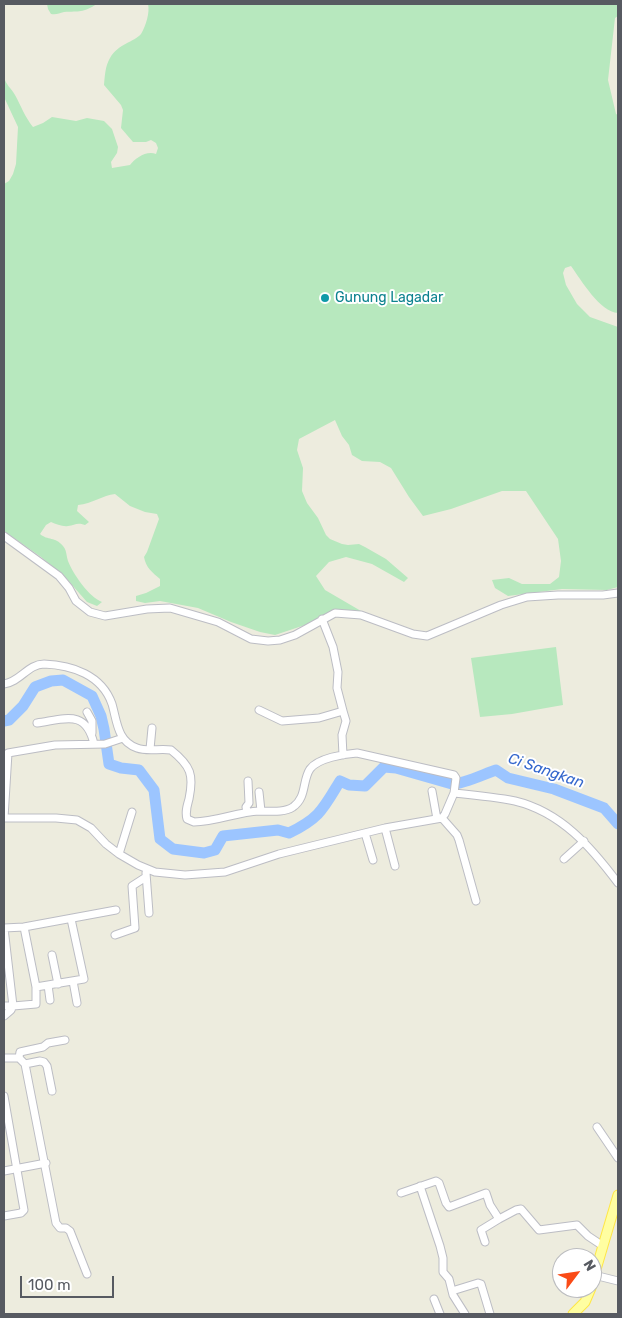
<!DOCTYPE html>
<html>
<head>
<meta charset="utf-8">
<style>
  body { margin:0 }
  #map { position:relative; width:622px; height:1318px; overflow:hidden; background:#edecde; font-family:Rubik,sans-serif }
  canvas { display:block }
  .frame { position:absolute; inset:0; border:5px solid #575a61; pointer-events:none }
  .north { position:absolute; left:552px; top:1248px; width:50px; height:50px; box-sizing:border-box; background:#fff; border:1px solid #bcbdc0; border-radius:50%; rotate:59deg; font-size:14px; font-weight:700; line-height:20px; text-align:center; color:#575a61 }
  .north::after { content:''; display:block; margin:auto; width:18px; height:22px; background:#fa4b17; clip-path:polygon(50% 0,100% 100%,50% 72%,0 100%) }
  .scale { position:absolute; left:20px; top:1276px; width:94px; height:22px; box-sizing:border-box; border:2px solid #575a61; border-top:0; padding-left:6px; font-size:15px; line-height:18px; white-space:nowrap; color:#575a61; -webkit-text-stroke:4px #fff; paint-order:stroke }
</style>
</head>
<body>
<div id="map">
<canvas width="622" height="1318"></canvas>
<div class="frame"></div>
<div class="north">N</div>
<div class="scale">100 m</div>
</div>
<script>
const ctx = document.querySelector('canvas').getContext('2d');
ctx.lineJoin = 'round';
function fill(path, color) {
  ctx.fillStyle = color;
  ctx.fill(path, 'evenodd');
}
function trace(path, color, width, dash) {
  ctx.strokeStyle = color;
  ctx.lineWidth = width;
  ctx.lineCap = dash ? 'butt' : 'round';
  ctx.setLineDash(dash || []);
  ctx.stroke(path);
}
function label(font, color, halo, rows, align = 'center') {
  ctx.font = font + ' Rubik,sans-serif';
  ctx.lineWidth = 4;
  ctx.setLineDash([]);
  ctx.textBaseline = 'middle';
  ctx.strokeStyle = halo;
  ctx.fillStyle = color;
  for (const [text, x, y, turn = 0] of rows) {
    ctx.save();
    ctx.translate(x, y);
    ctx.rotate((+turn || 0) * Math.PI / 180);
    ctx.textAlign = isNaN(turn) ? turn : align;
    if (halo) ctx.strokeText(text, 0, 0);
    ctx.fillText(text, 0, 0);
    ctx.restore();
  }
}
fill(new Path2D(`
  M47 4H97C82 13 80 11 64 12 59 13 57 15 51 14L48 9Z
  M148 4H618V16L615 18 608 80 616 114 618 115V199L617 206 618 210V313C600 312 581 280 571 266L565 268 563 273 566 285 577 304 590 317 618 327V587L607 590 562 589 508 596 495 588 492 580 509 578 522 584H550L559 577 561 561 558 539 526 491H502L451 509 423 516 409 497 391 468 380 462 362 461 352 455 349 445 342 436 335 420 299 439 297 450 303 468 302 491 307 503 318 518 326 535 330 539 342 544 348 545 359 544 365 547 386 559 408 578 404 582 372 564 346 557 329 562 316 576 325 590 361 611H336L305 625 275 635 260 632 231 622 198 608 160 601 145 603 136 601V596L146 593 160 586V579C152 572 146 568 144 557L147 552 159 519 157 514 145 512 130 506 115 494C103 495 92 504 78 505L77 511 89 522 85 525C77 522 75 525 68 526 63 527 56 524 51 522L46 525 40 534C48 541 55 536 63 546 67 551 66 555 68 561 73 574 89 597 102 602L97 606 87 602 65 577 41 557 4 531V184L9 181 13 174 16 164 18 127 4 97V77C6 85 11 88 15 95 21 106 25 117 33 127L43 123 52 117 76 121 87 118 104 121 112 129 118 147 117 153 111 162 112 168 130 165C135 158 147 150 156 154L158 148 156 143 151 140 146 142H133L121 128 123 110 121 105 104 85C105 75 105 67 110 58 118 44 134 42 141 34 146 26 150 12 148 4Z
  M556 647 563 705 512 714 480 717 471 658Z`), '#b7e8be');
trace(new Path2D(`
  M4 721 9 720 23 706 35 687 51 681 63 680 92 696 101 716 104 729 109 764 121 768 139 770 154 790 160 839 173 849 204 853 215 850 223 836 278 830 289 833C320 818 323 809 340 781L349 785 365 786 384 767 396 768 452 784C464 784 484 774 496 770L508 778 554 789 604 808 618 824`), '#9cc5ff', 11);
const minor = new Path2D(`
  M4 536 59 576 69 588 76 601 90 612 105 616 147 609 170 608 218 622 251 639 268 641 280 640 295 635 335 613 361 615 413 634 427 636 501 605 527 597 558 595H603L618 593
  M322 619 333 647 338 672 337 688 343 711
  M4 684C20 682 28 664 44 664 72 665 102 675 112 704 117 721 117 741 137 748 148 752 160 748 171 750 191 766 194 775 189 799 187 806 185 812 187 819L194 822C216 822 237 812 259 811 270 811 284 813 293 807 307 797 302 781 310 769 318 758 344 754 357 753L454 775 456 778 454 793C474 795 495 797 515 801 561 812 591 847 618 883
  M259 710 282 721 319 718 343 711 346 721 342 735 343 755
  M87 712 92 721V733
  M37 723C65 719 86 709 94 744
  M150 749 152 728
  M432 791 437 819
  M259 792 261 811
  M247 812 246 807 249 803 248 781
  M4 818H56L77 820 91 828 106 844 119 854 138 865 155 872 185 875 225 872 279 854 385 828 442 818 445 814 454 793
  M4 818 8 753 55 745 105 744 123 738
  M442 818 457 835 459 840 476 901
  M385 828 395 866
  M365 833 373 860
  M119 854 132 812
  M564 859 584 841
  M146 873 149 913
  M24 927 36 987
  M4 928 24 927 116 910
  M115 935 135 928 132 886 146 877
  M52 955 58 984
  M73 981 77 1003
  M48 985 50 1000
  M4 1006H13L4 928
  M4 1016 11 1010 13 1006 36 1004V987L84 979 71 919
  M4 1058H19L25 1064 56 1223 60 1228H66L70 1231 87 1274
  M19 1058 20 1052 43 1047 48 1043 65 1040
  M25 1064 40 1061 44 1062 47 1066 52 1091
  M4 1096 24 1210 21 1213 4 1216
  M597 1127 618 1158
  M4 1171 46 1163
  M420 1186 440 1246 443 1258V1272L449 1279 453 1295 465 1314
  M401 1193 436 1181 439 1183 446 1203 449 1207 486 1193 490 1205 499 1219 516 1210 521 1209 539 1230 577 1225 588 1236 603 1246
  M485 1242 481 1230 499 1219
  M594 1275 618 1281
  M452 1291 478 1283 481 1284 490 1314
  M434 1299 440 1314`);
const major = new Path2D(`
  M592 1283 618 1195
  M573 1314 585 1302 591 1288`);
trace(minor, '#bcbdc4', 9);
trace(major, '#ffe745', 11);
trace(minor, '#fff', 7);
trace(major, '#fffea1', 9);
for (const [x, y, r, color] of [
  [325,298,5,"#0f9aa8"]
]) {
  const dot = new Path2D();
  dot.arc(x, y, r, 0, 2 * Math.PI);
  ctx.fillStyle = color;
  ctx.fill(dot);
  trace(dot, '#fff', 2);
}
label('14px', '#0d838f', '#fff', [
  ["Gunung Lagadar",335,298]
], 'left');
label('italic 15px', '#3467cd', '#fff', [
  ["Ci Sangkan",546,771,19]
]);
</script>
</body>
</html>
